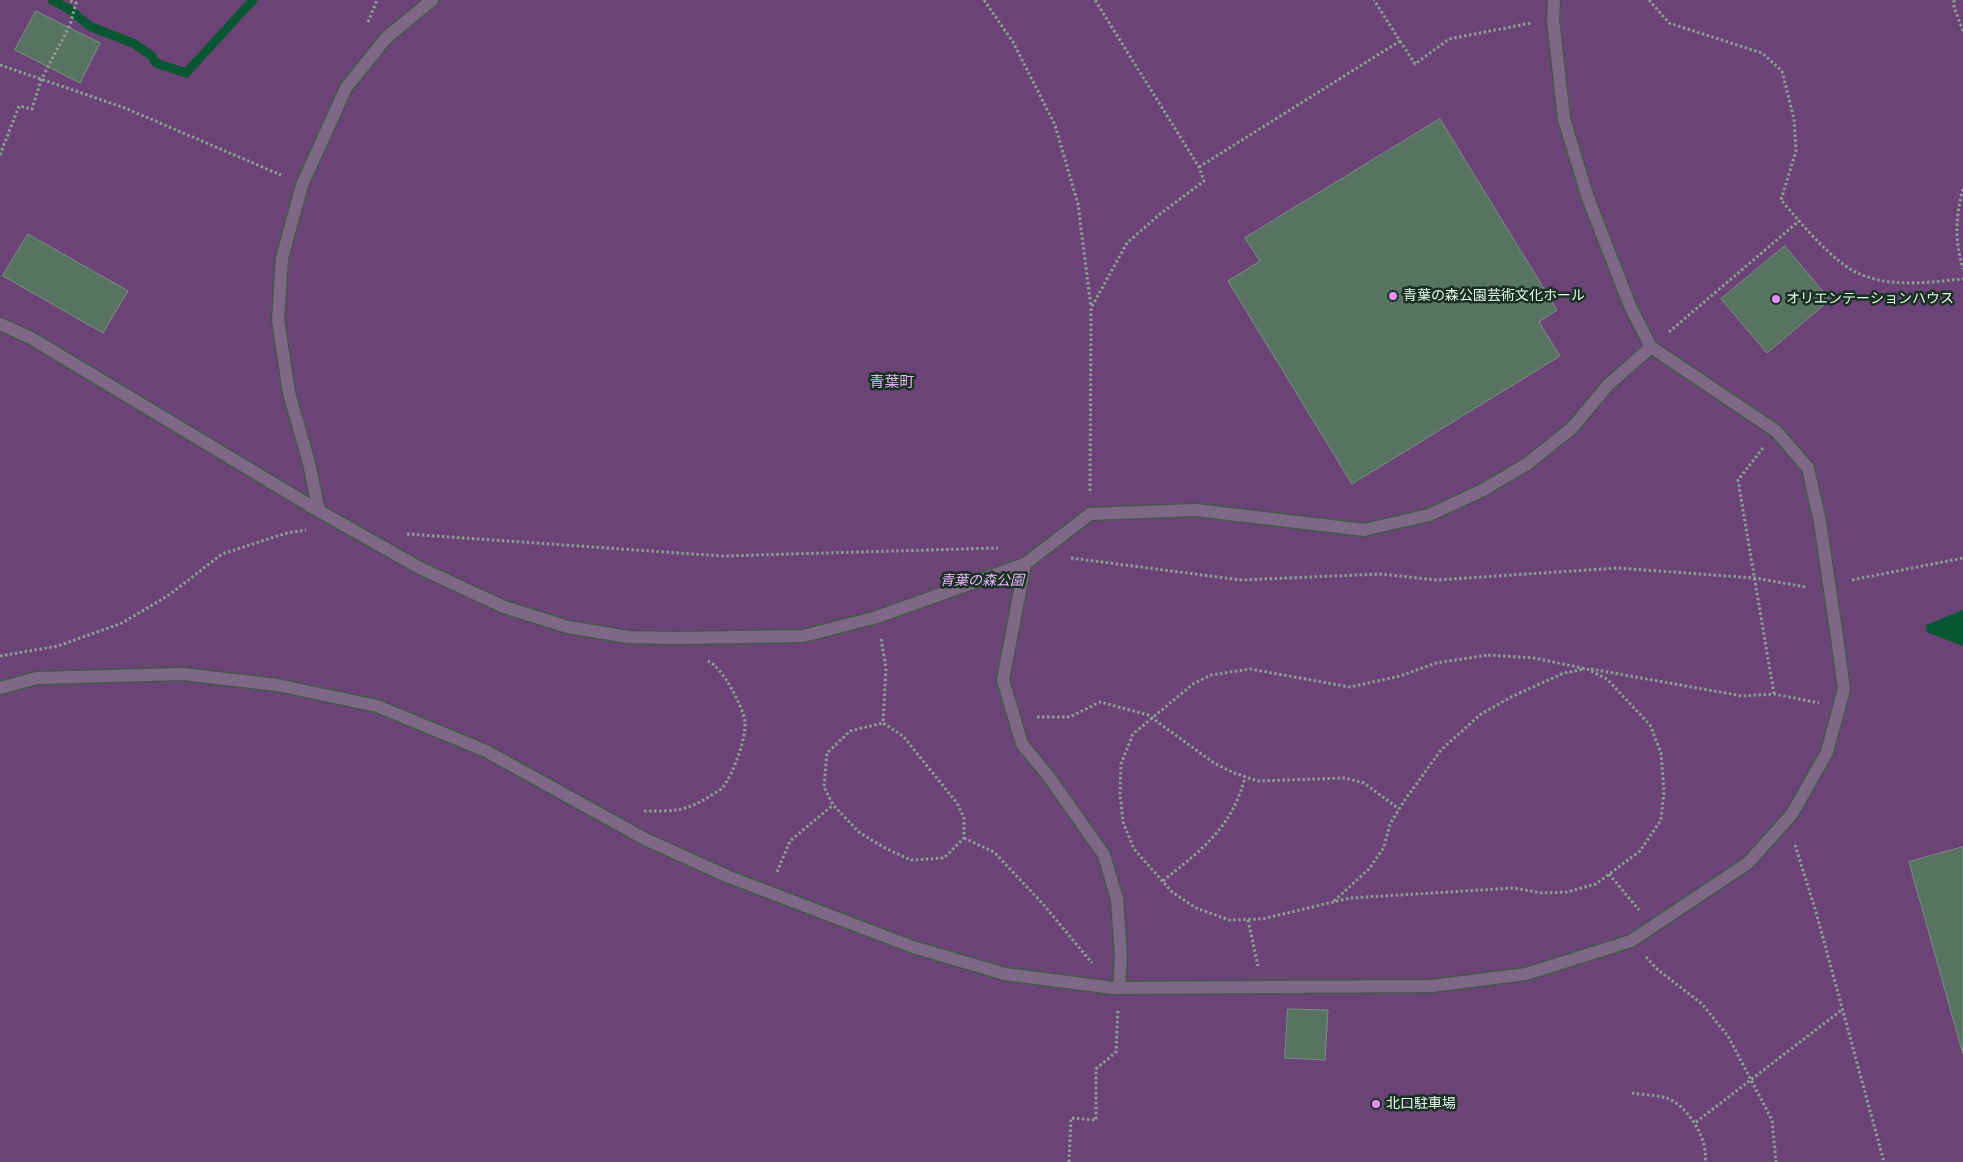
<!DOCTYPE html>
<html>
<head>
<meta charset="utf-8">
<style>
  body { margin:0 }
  canvas { display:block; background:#223b2b }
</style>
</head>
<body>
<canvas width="1963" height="1162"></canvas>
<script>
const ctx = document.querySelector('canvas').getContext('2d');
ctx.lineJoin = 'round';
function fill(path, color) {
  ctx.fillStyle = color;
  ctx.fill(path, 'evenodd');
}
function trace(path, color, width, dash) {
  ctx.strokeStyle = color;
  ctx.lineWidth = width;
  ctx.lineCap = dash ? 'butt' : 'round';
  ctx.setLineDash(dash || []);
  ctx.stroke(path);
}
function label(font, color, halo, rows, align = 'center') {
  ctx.font = font + ' "Crimson Pro","Noto Sans JP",serif';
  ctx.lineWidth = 5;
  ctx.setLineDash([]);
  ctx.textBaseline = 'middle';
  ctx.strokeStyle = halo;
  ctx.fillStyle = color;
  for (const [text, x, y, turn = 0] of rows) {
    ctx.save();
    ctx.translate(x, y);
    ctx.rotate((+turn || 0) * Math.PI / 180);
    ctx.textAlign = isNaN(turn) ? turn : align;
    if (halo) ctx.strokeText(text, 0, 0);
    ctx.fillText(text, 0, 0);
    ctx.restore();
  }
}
fill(new Path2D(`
  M0 0H1963V1162H0Z`), '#6c4376');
fill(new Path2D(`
  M1963 610V646L1926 632V625Z`), '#095732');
trace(new Path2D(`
  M52 0 69 9 91 27 133 43 152 56 156 63 186 73 253 0`), '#095732', 9);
const building = new Path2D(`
  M36 11 100 43 80 83 15 50Z
  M1440 119 1557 310 1539 322 1560 356 1352 484 1228 281 1260 261 1245 238Z
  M28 234 128 291 103 333 3 276Z
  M1785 246 1830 300 1767 353 1721 299Z
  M1963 847V1054L1909 862Z
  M1288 1009 1328 1010 1325 1060 1285 1058Z`);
fill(building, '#587361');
trace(building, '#769380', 1);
const minor = new Path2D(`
  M1554 0 1553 19 1564 119 1588 198 1630 306 1651 347 1776 431 1808 468 1820 522
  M0 324 31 338 319 511 420 568 504 607 568 627 628 637 675 638 803 636 877 617 1025 564 1090 514 1196 510 1364 530 1429 515 1483 490 1527 464 1572 428 1608 385 1651 347
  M319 511 309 463 289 393 278 320 282 258 302 185 346 88 386 38 432 0
  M1025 564 1003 680 1022 744 1049 777 1104 855 1117 899 1121 957 1119 988
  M0 688 37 678 183 674 277 685 377 706 486 751 645 839 729 877 913 947 1005 974 1113 988 1431 986 1526 974 1631 941 1748 863 1792 814 1827 752 1844 689 1838 644`);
trace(minor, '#42594a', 15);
trace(new Path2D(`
  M984 0 1013 42 1055 125 1078 204 1091 307
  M1649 0 1669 23 1762 53 1782 71 1794 119 1796 151 1781 200C1800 222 1834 264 1860 274 1892 288 1930 282 1963 279
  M1954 0V7L1963 31
  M368 22 377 0
  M1400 41 1415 64 1449 39 1531 23
  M0 65 125 108 281 175
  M0 155 19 106 32 109 41 80 70 25 76 3 68 0
  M1199 167 1400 41 1374 0
  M1963 189C1955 217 1955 242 1963 269
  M1669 332 1799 221
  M1763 448 1738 480 1774 694
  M1090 491 1091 308 1127 243 1160 214 1204 181 1199 167 1095 0
  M407 534 722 556 998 548
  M1071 558 1241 580 1380 574 1437 580 1617 568 1755 578 1806 587
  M1852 580 1963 558
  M881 639 886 668 883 723 903 736 957 803 964 818V838L944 858 911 860 885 848 860 833 833 805 824 787 827 753 850 731 883 723
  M1488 655 1534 658 1587 669 1607 679 1650 725 1661 753 1664 791 1661 820 1640 851 1596 884 1567 892 1542 893 1514 888 1350 898 1262 919 1229 920 1196 908 1172 892 1134 849 1123 822 1120 794 1121 764 1133 734 1193 684 1211 675 1250 669 1350 687 1400 676 1436 663Z
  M0 656 58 646 122 623 169 595 222 554 287 533 306 530
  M1591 669 1742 696 1774 694 1819 703
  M1037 717H1070L1100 702 1148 715 1214 763 1234 773 1258 781 1345 778 1364 783 1399 809
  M644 811C672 811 686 812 710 796 714 793 720 791 723 787 732 776 747 737 745 722 743 706 722 667 708 661
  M964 838 994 852 1043 904 1092 963
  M1795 845 1816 912 1884 1162
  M777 872 790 841 833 805
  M1609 874 1639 910
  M1163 881C1202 849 1232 828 1245 777
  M1334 901 1369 869 1384 847 1390 824 1404 801 1441 750 1481 714 1513 696 1564 673 1585 669
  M1248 920 1258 966
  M1646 957 1657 969 1702 1004 1728 1036 1772 1120 1776 1162
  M1632 1093C1643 1095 1657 1095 1667 1098 1688 1106 1709 1140 1705 1162
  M1696 1122 1843 1009
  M1069 1162 1071 1118 1096 1120V1069L1116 1052 1118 1009`), '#8a9e91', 3, [2.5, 2.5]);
trace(minor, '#7f6885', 12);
const minorBridge = new Path2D(`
  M1820 522 1838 644`);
trace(minorBridge, '#42594a', 15, []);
trace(minorBridge, '#7f6885', 12);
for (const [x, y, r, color] of [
  [1393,296,5,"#e88eff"],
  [1776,299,5,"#e88eff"],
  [1376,1104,5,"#e88eff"]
]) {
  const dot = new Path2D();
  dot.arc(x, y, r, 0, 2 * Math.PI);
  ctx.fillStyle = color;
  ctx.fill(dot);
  trace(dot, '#183122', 2);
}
label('14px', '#e7f6eb', '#183122', [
  ["青葉の森公園芸術文化ホール",1403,296],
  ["オリエンテーションハウス",1786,299],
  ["北口駐車場",1386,1104]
], 'left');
label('italic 14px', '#f0b5ff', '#183122', [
  ["青葉の森公園",982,581]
]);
label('15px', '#e5b3f1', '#183122', [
  ["青葉町",892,382]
]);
</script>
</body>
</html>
